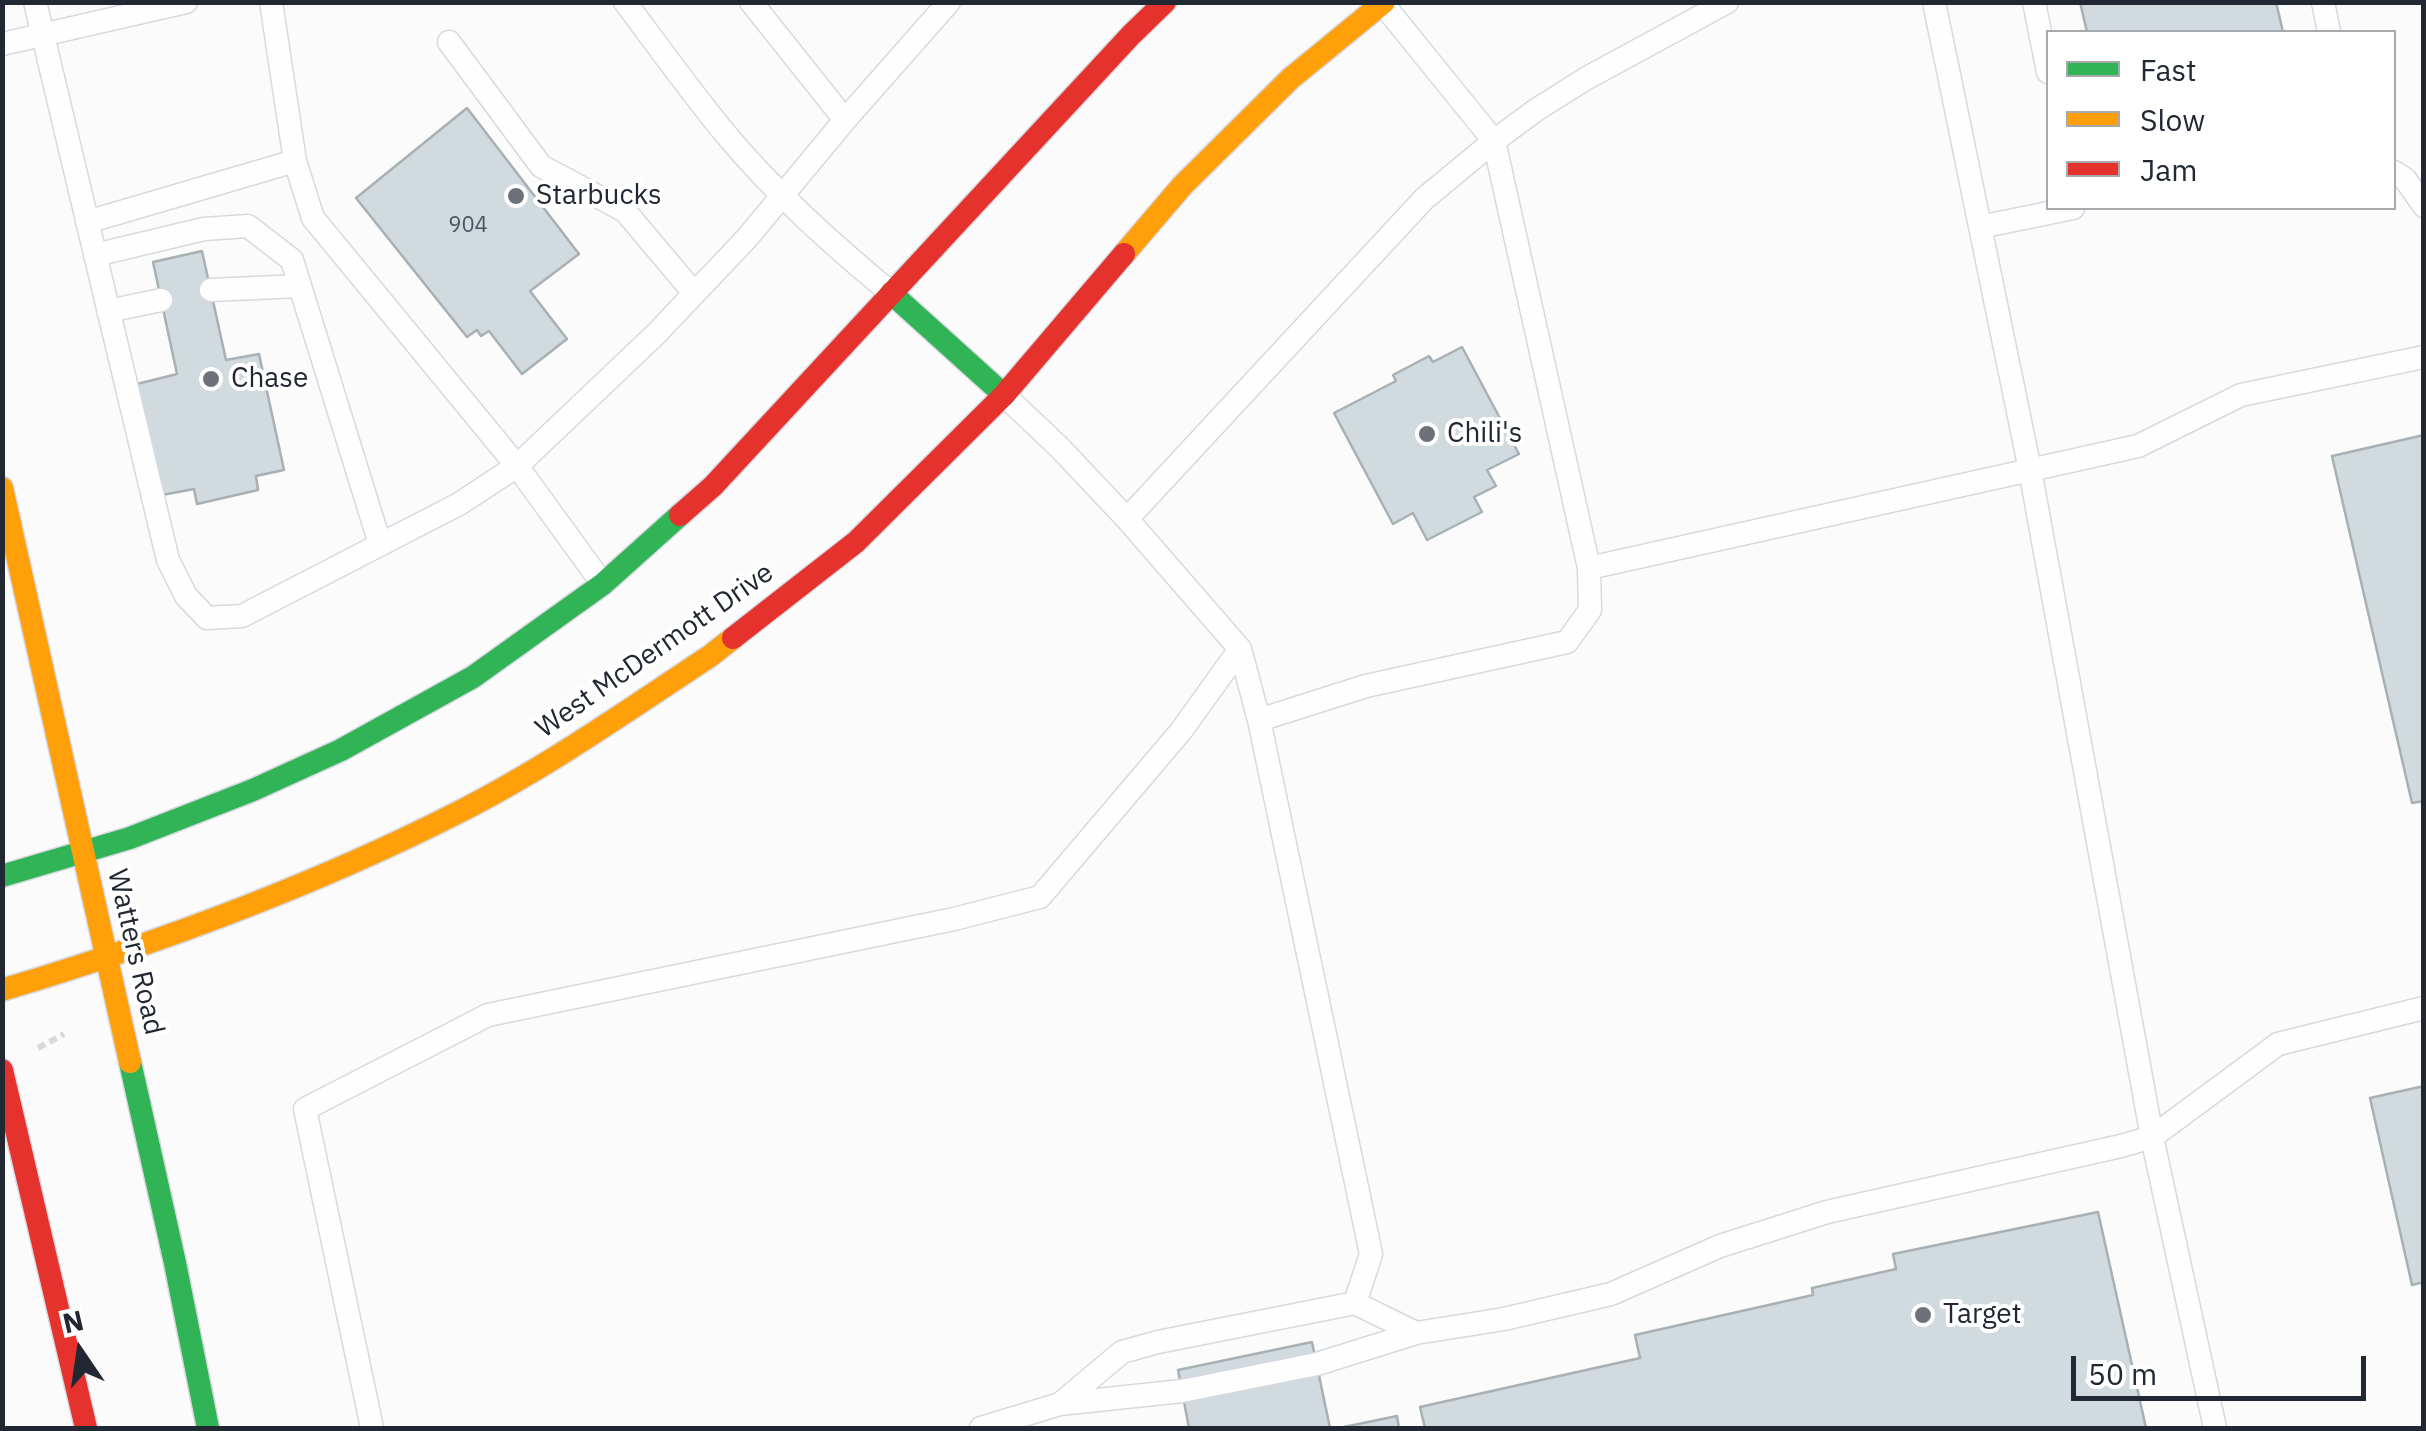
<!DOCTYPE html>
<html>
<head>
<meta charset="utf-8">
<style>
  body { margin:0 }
  #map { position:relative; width:2426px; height:1431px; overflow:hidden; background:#fbfbfb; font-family:"IBM Plex Sans",sans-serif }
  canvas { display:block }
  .frame { position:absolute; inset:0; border:5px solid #212834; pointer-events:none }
  .legend { position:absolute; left:2046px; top:30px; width:350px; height:180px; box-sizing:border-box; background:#fff; border:2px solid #a6a9ae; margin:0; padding:12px 18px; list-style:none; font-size:30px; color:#212834 }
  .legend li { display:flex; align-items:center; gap:20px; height:50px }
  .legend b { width:50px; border:2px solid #a6a9ae }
  .north { position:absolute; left:30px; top:1301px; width:100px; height:100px; -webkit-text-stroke:8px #fff; paint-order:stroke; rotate:347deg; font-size:28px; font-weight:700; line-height:40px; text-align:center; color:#212834 }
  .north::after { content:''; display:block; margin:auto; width:35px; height:45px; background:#212834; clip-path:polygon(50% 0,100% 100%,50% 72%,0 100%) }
  .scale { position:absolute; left:2071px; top:1356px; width:295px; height:45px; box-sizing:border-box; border:5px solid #212834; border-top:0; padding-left:12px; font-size:30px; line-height:35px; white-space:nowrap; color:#212834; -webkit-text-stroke:8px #fff; paint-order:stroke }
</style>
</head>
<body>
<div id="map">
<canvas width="2426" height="1431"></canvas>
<div class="frame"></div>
<ul class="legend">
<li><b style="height:12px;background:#30b455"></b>Fast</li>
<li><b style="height:12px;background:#ff9f0a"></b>Slow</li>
<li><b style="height:12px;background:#e5322d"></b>Jam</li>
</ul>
<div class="north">N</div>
<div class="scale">50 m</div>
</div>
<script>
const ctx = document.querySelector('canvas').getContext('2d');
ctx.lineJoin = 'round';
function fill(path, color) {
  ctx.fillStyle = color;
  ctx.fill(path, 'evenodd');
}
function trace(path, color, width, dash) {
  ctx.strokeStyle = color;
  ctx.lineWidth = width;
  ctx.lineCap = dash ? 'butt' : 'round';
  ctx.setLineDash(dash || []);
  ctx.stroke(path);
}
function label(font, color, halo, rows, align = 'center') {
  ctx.font = font + ' "IBM Plex Sans",sans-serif';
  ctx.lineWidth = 8;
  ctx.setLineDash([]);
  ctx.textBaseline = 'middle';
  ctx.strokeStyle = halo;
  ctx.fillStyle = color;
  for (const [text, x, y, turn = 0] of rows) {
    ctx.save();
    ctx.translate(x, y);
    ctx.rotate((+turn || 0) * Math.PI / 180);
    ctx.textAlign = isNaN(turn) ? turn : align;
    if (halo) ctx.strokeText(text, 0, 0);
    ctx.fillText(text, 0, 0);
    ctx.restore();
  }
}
const building = new Path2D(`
  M2080 2H2276L2283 32H2087Z
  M467 108 579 254 530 291 567 339 522 374 489 331 481 336 477 330 467 337 356 198Z
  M202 251 226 360 259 354 284 470 256 476 258 490 197 504 194 489 162 495 137 384 177 374 153 262Z
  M1462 347 1519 454 1487 470 1496 486 1474 497 1482 512 1427 540 1413 513 1393 524 1334 413 1396 381 1393 375 1429 356 1433 362Z
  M2424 435V801L2412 803 2332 456Z
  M2424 1086V1282L2412 1285 2370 1098Z
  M2098 1212 2146 1428H1425L1420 1407 1640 1358 1635 1335 1813 1295 1812 1288 1896 1269 1893 1254Z
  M1312 1342 1330 1428H1189L1178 1370Z
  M1397 1416 1399 1428H1339Z`);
fill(building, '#d1dade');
trace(building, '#a9b0b4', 2.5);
const lane = new Path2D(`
  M35 2 168 560 186 596 207 618 242 616 459 504 517 466 656 334 747 238 845 120 949 2
  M271 2 295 161 313 218 517 466 602 583
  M625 2C659 47 692 94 729 138 777 195 833 245 891 293
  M751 2 845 120
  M1934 2 2030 470 2152 1137 2215 1428
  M2034 2 2048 72
  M2323 2 2329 32
  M449 42 541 166 625 211 694 293
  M2 44 186 2
  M2394 172 2405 179 2424 206
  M87 222 295 161
  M1980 227 2073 208
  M95 255 204 229 248 226 292 260 380 544
  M211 290 299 286
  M108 311 161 300
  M1004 395 1059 447 1127 519 1240 649 1259 720 1371 1254 1355 1303
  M1127 519 1424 199 1494 141 1536 110 1587 78 1727 2
  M1589 568 2138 446 2241 395 2424 357
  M1259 720 1366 686 1567 642 1590 610 1589 568 1494 141 1383 4
  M1060 1404 1182 1391 1317 1364 1416 1333
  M372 1428 305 1109 488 1015 954 919 1040 897 1181 731 1240 649
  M981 1428 1060 1404 1122 1352 1158 1342 1355 1303 1416 1333 1504 1319 1611 1294 1720 1246 1827 1212 2121 1146 2152 1137 2278 1044 2424 1008`);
const fast = new Path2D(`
  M891 293 1004 395
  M2 876 130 838 253 790 341 750 473 677 603 584 680 515
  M130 1062 175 1263 208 1428`);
const slow = new Path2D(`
  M1124 254 1182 186 1290 79 1384 2
  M2 488 130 1062
  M2 990C159 943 311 887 457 813 546 768 627 711 710 656L733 638`);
const jam = new Path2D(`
  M680 515 713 486 1131 35 1165 2
  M733 638 856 542 1004 395 1124 254
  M2 1070 86 1428`);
trace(lane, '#d6d9e0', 25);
trace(fast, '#d6d9e0', 25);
trace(slow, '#d6d9e0', 25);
trace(jam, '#d6d9e0', 25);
trace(new Path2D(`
  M38 1048 64 1034`), '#d8d9da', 6, [8, 5]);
trace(lane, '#fefefe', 22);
trace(fast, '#30b455', 22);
trace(slow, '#ff9f0a', 22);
trace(jam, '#e5322d', 22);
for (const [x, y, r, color] of [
  [516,196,10,"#6d727a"],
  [211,379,10,"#6d727a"],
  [1427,434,10,"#6d727a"],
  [1923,1315,10,"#6d727a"]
]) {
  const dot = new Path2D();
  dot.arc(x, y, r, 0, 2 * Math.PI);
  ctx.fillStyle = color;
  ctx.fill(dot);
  trace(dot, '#fff', 4);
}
label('22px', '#4d545e', null, [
  ["904",468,226]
]);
label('28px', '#212834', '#fff', [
  ["Starbucks",536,196],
  ["Chase",231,379],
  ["Chili's",1447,434],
  ["Target",1943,1315]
], 'left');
label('28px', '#212834', '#fff', [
  ["West McDermott Drive",655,651,-35],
  ["Watters Road",135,952,77]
]);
</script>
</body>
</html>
